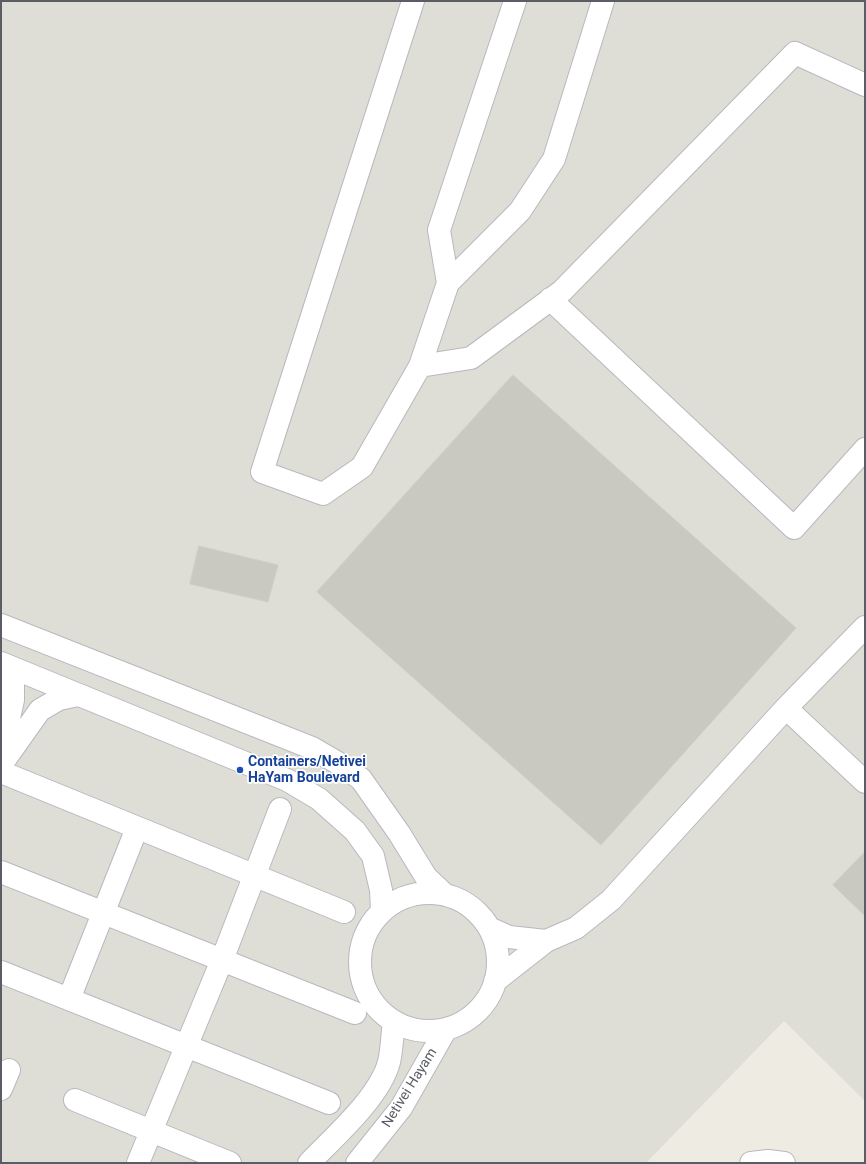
<!DOCTYPE html>
<html>
<head>
<meta charset="utf-8">
<style>
  body { margin:0 }
  #map { position:relative; width:866px; height:1164px; overflow:hidden; background:#eeece2; font-family:Roboto,sans-serif }
  canvas { display:block }
  .frame { position:absolute; inset:0; border:2px solid #5a5d63; pointer-events:none }
</style>
</head>
<body>
<div id="map">
<canvas width="866" height="1164"></canvas>
<div class="frame"></div>
</div>
<script>
const ctx = document.querySelector('canvas').getContext('2d');
ctx.lineJoin = 'round';
function fill(path, color) {
  ctx.fillStyle = color;
  ctx.fill(path, 'evenodd');
}
function trace(path, color, width, dash) {
  ctx.strokeStyle = color;
  ctx.lineWidth = width;
  ctx.lineCap = dash ? 'butt' : 'round';
  ctx.setLineDash(dash || []);
  ctx.stroke(path);
}
function label(font, color, halo, rows, align = 'center') {
  ctx.font = font + ' Roboto,sans-serif';
  ctx.lineWidth = 3.5;
  ctx.setLineDash([]);
  ctx.textBaseline = 'middle';
  ctx.strokeStyle = halo;
  ctx.fillStyle = color;
  for (const [text, x, y, turn = 0] of rows) {
    ctx.save();
    ctx.translate(x, y);
    ctx.rotate((+turn || 0) * Math.PI / 180);
    ctx.textAlign = isNaN(turn) ? turn : align;
    if (halo) ctx.strokeText(text, 0, 0);
    ctx.fillText(text, 0, 0);
    ctx.restore();
  }
}
fill(new Path2D(`
  M1 1H865V1101L784 1021 646 1163H1Z`), '#deddd6');
const building = new Path2D(`
  M513 375 796 628 601 845 317 592Z
  M199 546 278 565 268 602 190 584Z
  M865 852V916L833 885Z`);
fill(building, '#cac9c1');
trace(building, '#d2cfc0', 1);
const minor = new Path2D(`
  M413 1 262 472 323 494 362 467 420 366 448 283 520 211 554 159 603 1
  M448 283 439 230 515 1
  M550 299 794 528 865 449
  M420 366 471 358 562 291 795 53 865 85
  M1 625 312 748 343 766 361 779 399 833 426 877 445 895
  M1 663 287 780 319 799 355 831 373 856 381 890 382 911
  M1 664 13 682V700L1 755
  M786 708 865 782
  M1 765 40 710 59 699 78 695
  M1 772 344 912
  M1 872 355 1013
  M360 962a69 69 0 1 1 138 0a69 69 0 1 1-138 0Z
  M489 928 509 937 546 941
  M1 972 329 1103
  M495 981 546 941 576 928 611 900 786 708 865 627
  M69 999 137 828
  M1 1089 9 1070
  M75 1100 230 1163
  M138 1163 222 960 280 809
  M309 1163C334 1137 380 1097 389 1062 392 1050 392 1035 394 1022
  M357 1163 401 1108 446 1029
  M751 1163 768 1161 784 1163`);
trace(minor, '#b7b9bf', 24);
trace(minor, '#fff', 22);
for (const [x, y, r, color] of [
  [240,770,4,"#1a4fb4"]
]) {
  const dot = new Path2D();
  dot.arc(x, y, r, 0, 2 * Math.PI);
  ctx.fillStyle = color;
  ctx.fill(dot);
  trace(dot, '#fff', 1.5);
}
label('bold 14px', '#164399', '#fff', [
  ["Containers/Netivei",248,762],
  ["HaYam Boulevard",248,778]
], 'left');
label('14px', '#5a5d63', '#fff', [
  ["Netivei Hayam",410,1088,-58]
]);
</script>
</body>
</html>
